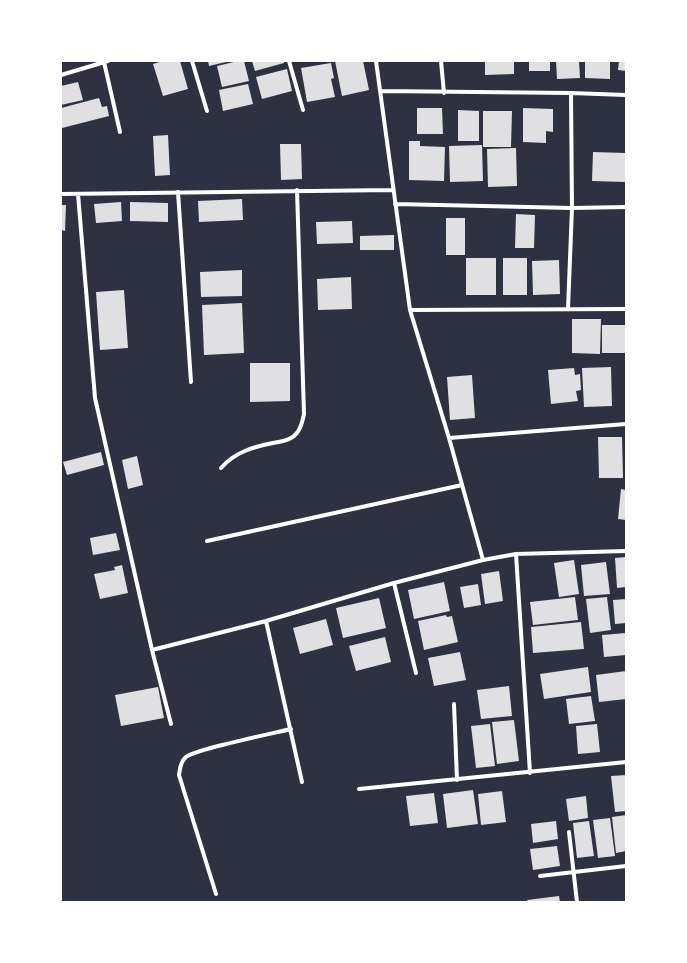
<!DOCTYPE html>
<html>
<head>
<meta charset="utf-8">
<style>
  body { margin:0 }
  #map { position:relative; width:687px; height:963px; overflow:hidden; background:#2d3142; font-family:"Titillium Web",sans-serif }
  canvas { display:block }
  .frame { position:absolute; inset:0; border:62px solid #fff; pointer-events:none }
</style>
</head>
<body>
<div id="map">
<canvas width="687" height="963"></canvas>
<div class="frame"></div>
</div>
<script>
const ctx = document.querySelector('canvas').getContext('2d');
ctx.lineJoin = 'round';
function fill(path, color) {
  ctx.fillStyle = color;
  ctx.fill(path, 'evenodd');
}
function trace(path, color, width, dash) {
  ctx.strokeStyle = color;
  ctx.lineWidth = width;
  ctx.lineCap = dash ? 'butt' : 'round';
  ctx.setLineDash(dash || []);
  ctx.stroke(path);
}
fill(new Path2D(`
  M163 61H180L188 89 163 96 153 64Z
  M208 61H226V62L209 66Z
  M238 61H244L249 81 222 87 217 66Z
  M252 61H284V63L255 71Z
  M335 61H363L369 90 342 96Z
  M485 61H514V74L485 75Z
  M529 61H550V71H529Z
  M556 61H579L580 78 557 79Z
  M585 61H610V79L585 78Z
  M619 61H626V71L618 70Z
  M331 63 334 78 331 79 335 97 307 102 301 68Z
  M287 69 292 91 262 99 256 77Z
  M78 82 83 100 61 105V86Z
  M248 84 253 104 223 111 219 90Z
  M99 98 102 107 107 106 109 116 62 128 61 108Z
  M417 108H442L443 134H417Z
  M523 108 553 109V132L546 131V143L523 142Z
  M458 110 479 111V141H458Z
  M483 111H512L511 147H483Z
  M168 135 170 175 155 176 153 136Z
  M409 141H420V146L445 147 444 181 409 180Z
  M280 144H301L302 179 281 180Z
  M482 145 483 181 450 182 449 146Z
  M516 148 517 186 488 187 487 149Z
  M593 152 625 153V182L592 181Z
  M242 199 243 220 199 222 198 201Z
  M121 202 122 221 96 223 94 204Z
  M130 202 168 203V222L130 221Z
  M61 205H66L65 231 61 230Z
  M516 214 535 215 534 248H515Z
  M446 218H465V255H446Z
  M352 221 353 243 317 244 316 222Z
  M394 235V250H360V236Z
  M466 258H496V295H466Z
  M503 258H527V295H503Z
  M559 260 560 294 533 295 532 261Z
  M242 270V296L201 297 200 272Z
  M351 277 352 309 318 310 317 279Z
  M124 290 128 348 100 350 96 292Z
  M242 303 244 353 204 355 202 305Z
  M572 319H601L600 354 572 353Z
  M602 325H626V353H602Z
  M250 363H290V401L250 402Z
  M611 367 612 406 584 407 582 368Z
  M574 368 575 375 580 374 581 390 576 391 578 401 551 404 548 370Z
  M472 375 475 418 450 420 447 377Z
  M598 437H622L623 478H599Z
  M101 452 104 465 67 475 63 462Z
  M137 456 143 485 128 489 122 460Z
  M621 489 626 490V520L618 519Z
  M116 533 120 550 93 555 90 538Z
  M626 557V587L617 588 615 558Z
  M574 560 579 594 559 597 554 563Z
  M606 562 610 594 584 596 581 565Z
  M122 565 128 593 100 599 94 574 115 570 114 567Z
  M499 571 503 601 485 604 481 574Z
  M444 582 450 611 414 619 408 590Z
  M478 584 481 605 464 608 460 587Z
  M575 597 578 620 533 625 530 602Z
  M607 597 611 630 590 633 586 599Z
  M379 598 386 628 343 638 336 608Z
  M626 599V623L615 624 613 600Z
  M446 615 447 617 452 616 458 642 424 650 418 621Z
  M326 619 333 645 300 654 293 628Z
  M581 622 584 649 533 653 531 627Z
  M626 633V655L604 657 602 635Z
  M385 637 391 662 356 671 349 646Z
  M460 652 466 680 434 686 428 658Z
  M588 667 591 692 544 699 540 674Z
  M626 671V699L599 702 596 675Z
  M509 686 512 716 481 719 477 690Z
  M158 687 164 718 121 726 115 695Z
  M591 696 595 721 569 724 566 699Z
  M514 720 519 761 497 764 492 722Z
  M490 724 495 766 476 768 471 726Z
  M597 724 600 752 578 754 576 726Z
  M626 775V811L615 812 611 776Z
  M473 790 478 824 447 828 443 794Z
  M502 791 506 822 481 825 478 794Z
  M434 793 438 823 410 826 406 796Z
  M586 796 588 818 569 821 566 799Z
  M626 815V851L616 853 612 817Z
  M610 818 615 856 598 858 593 820Z
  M556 821 558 839 533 843 531 824Z
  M589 821 594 856 577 858 573 823Z
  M557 846 560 866 533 870 530 849Z
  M559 896 560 902H528L527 900Z`), '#e0e0e3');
trace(new Path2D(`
  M192 61 207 111
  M289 61 303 110
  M376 61 410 310 449 438 483 560
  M441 61 444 93
  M104 62 120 132
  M61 75 108 61
  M380 91 571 93 626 95
  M178 192 191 382
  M61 194 393 190
  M78 194 95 398 152 650 171 724
  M395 204 572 208 626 207
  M568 309 572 208 571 93
  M410 310 626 309
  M449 438 626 424
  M221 468C235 452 253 447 273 443 279 442 286 441 291 438 300 433 302 423 304 414L297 190
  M207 541 462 485
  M516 554 530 773
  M394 583 416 673
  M266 621 302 782
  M152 650 266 621 394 583 483 560 516 554 626 551
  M454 704 457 780
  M359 789 626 762
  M569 832 577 902
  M540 876 626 866
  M216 894 179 775C180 769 180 763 185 758 191 750 275 733 291 729`), '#fff', 4);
</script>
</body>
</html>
